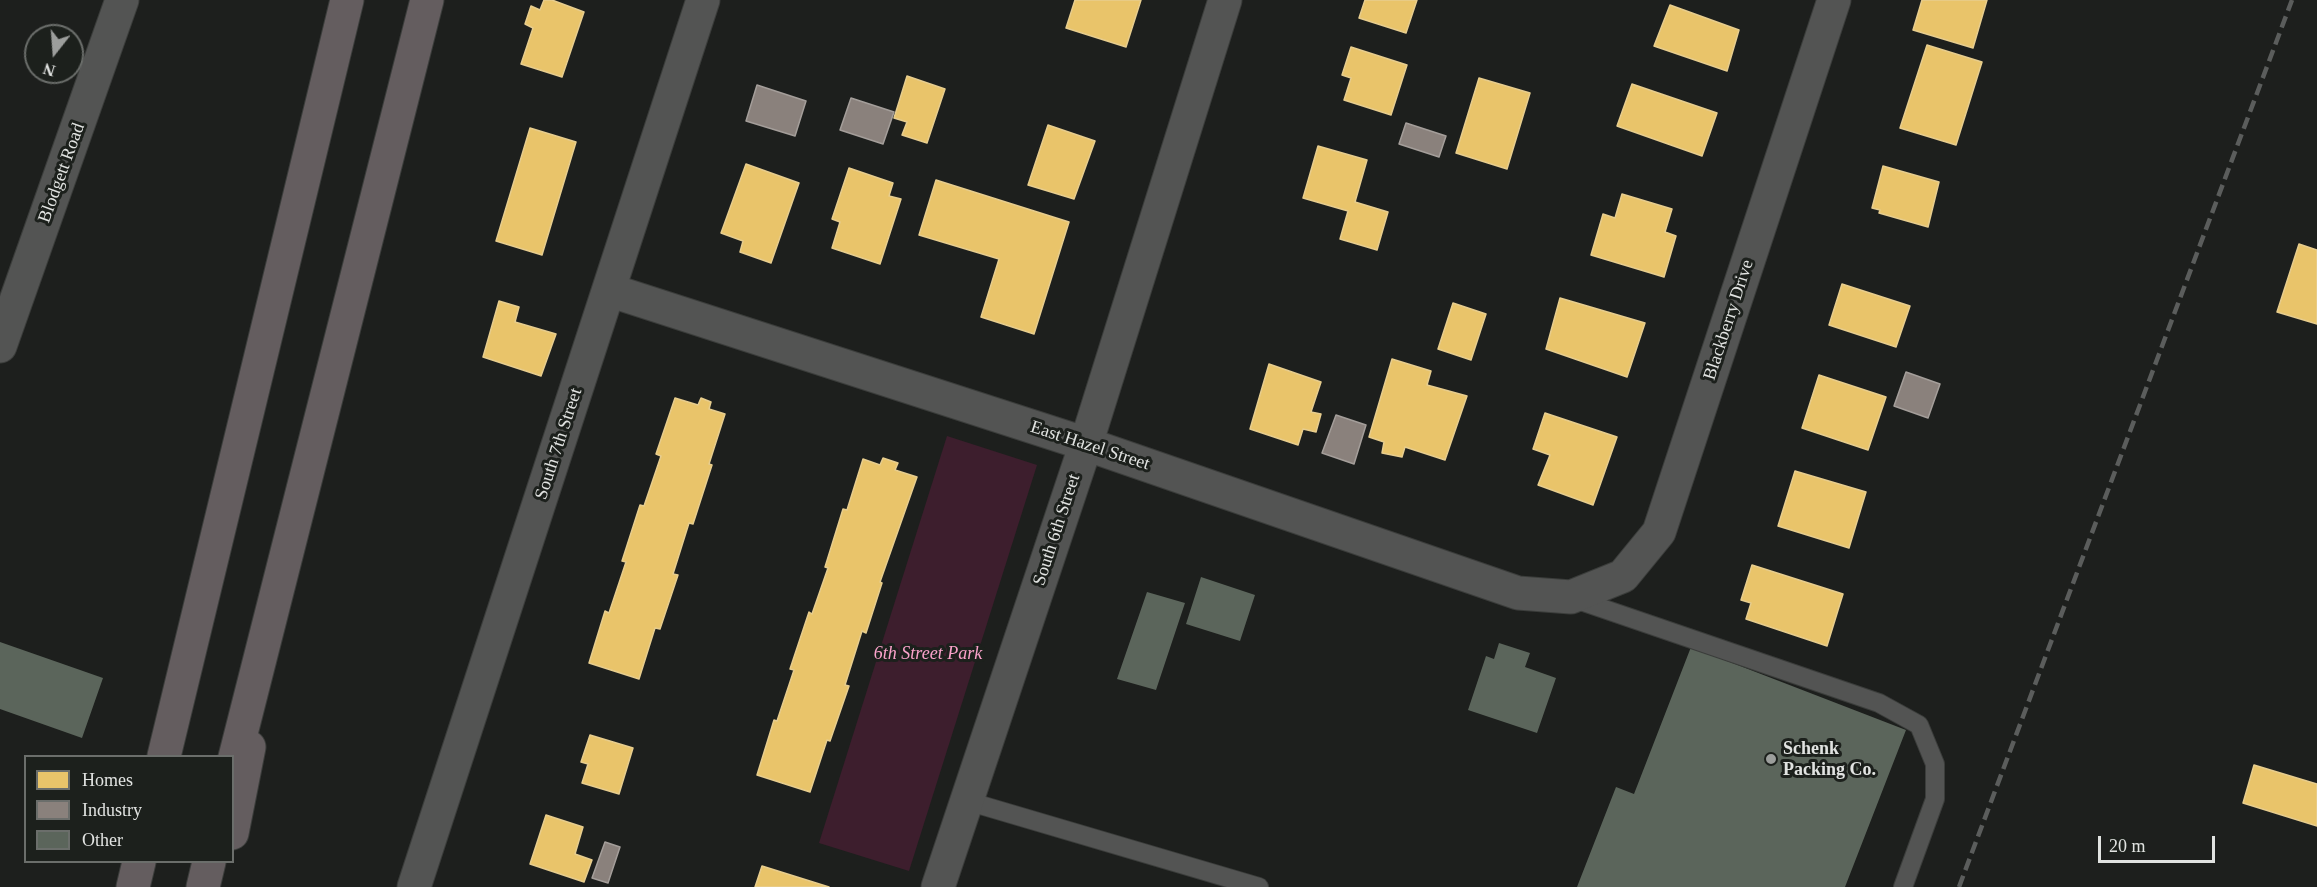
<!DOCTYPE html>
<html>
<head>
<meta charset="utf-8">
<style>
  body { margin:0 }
  #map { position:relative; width:2317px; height:887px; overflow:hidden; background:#1d1f1d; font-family:"Times New Roman",serif }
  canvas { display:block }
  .legend { position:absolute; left:24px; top:755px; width:210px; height:108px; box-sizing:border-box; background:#1c201c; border:2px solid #6b6e6b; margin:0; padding:8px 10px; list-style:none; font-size:18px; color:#e1e3e1 }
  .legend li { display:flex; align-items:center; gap:12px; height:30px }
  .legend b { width:30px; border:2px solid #6b6e6b }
  .north { position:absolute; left:24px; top:24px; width:60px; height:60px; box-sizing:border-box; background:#1c201c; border:2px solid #6b6e6b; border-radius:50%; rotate:197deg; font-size:16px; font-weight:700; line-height:24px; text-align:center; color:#e1e3e1 }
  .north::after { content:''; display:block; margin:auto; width:21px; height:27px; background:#9c9e9c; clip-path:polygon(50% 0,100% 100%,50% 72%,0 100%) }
  .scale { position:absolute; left:2098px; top:836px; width:117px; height:27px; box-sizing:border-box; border:3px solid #e1e3e1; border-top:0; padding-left:8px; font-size:18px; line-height:21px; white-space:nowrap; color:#e1e3e1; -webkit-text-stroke:4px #1c201c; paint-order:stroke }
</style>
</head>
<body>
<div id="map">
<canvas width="2317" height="887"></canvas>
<ul class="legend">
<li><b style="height:16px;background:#e9c46a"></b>Homes</li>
<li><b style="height:16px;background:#8a817c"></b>Industry</li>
<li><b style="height:16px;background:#5b655b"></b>Other</li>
</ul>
<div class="north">N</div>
<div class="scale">20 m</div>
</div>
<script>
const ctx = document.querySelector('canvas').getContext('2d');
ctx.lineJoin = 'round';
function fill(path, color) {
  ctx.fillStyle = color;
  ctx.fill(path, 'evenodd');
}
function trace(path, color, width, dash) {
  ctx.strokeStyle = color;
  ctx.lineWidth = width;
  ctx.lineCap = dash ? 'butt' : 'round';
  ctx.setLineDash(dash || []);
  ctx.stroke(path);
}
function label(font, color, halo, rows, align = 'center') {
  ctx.font = font + ' "Times New Roman",serif';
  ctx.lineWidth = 6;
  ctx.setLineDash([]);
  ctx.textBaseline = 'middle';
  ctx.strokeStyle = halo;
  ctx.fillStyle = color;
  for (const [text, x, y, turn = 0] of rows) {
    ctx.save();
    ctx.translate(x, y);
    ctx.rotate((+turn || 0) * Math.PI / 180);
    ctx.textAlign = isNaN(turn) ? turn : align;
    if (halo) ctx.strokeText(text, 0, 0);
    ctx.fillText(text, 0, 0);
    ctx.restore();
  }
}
fill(new Path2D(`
  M947 436 1037 465 909 871 819 843Z`), '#3d1e2d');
const homes = new Path2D(`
  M544 0H552L584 12 562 77 521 64 533 28 525 24 531 6 540 10Z
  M1075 0H1141L1126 47 1066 28Z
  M1365 0H1417L1406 33 1359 18Z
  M1922 0H1987L1973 48 1913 30Z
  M1670 5 1739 30 1727 71 1654 46Z
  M1927 45 1982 62 1956 145 1900 128Z
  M1351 47 1407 65 1391 115 1344 100 1351 78 1342 75Z
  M907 76 945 89 927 143 902 135 907 122 894 118Z
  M1479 78 1530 93 1507 169 1456 153Z
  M1632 84 1717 113 1702 156 1617 126Z
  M1048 125 1095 141 1074 199 1028 185Z
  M530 128 576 142 542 255 496 241Z
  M1318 146 1367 160 1355 202 1388 212 1377 250 1340 239 1348 211 1303 198Z
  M746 164 799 183 771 263 740 252 743 241 721 233Z
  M1883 166 1939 182 1928 227 1879 213 1880 210 1872 208Z
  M849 168 893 183 889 196 901 199 880 264 832 248 840 222 832 219Z
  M936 180 1069 222 1034 334 981 317 999 259 919 235Z
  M1622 194 1672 209 1665 232 1676 236 1664 277 1591 255 1603 214 1615 218Z
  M2299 244 2317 250V324L2277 312Z
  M1842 284 1910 306 1896 347 1829 325Z
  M1560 298 1645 323 1627 377 1546 349Z
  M499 301 519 307 515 322 556 334 541 376 483 357Z
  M1453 303 1486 314 1471 360 1438 349Z
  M1392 359 1431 371 1427 385 1467 396 1445 460 1405 447 1402 457 1382 453 1384 442 1369 437Z
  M1269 364 1321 382 1311 412 1321 414 1316 432 1303 429 1298 445 1250 429Z
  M1819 375 1886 397 1868 450 1802 428Z
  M675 398 698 405 701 398 711 402 709 409 725 414 709 464 712 465 693 524 689 523 673 574 678 575 660 629 655 628 639 679 589 663 605 611 609 613 626 562 622 561 640 505 644 506 661 456 656 454Z
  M1545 413 1617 437 1593 505 1538 485 1550 455 1533 449Z
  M883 458 898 463 895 470 917 477 880 582 882 583 866 633 862 631 845 685 849 686 830 741 827 740 810 792 757 775 774 720 777 721 794 670 790 669 809 612 812 614 828 568 825 567 843 509 847 510 863 459 880 465Z
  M1795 471 1866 492 1849 548 1778 526Z
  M1752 565 1843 594 1827 646 1746 619 1751 603 1741 600Z
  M590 735 633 748 619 794 582 783 588 764 581 762Z
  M2254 765 2317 784V826L2243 803Z
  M546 815 583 827 575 854 592 860 584 882 530 864Z
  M762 866 829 887H755Z`);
fill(homes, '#e9c46a');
trace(homes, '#e7cd8e', 1.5);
const industry = new Path2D(`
  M757 85 806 101 795 136 746 121Z
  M851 98 894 112 883 144 840 130Z
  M1406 123 1446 136 1439 157 1399 144Z
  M1906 372 1940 384 1928 418 1894 406Z
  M1336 415 1366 425 1354 464 1322 453Z
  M605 842 620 847 608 883 592 878Z`);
fill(industry, '#8a817c');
trace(industry, '#a49e9a', 1.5);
fill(new Path2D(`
  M1201 577 1255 595 1240 641 1186 624Z
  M1147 592 1185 603 1156 690 1117 679Z
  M0 642 103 678 82 738 0 709Z
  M1499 643 1530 653 1525 667 1556 678 1537 733 1468 710 1486 656 1494 659Z
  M1691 647 1906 730 1845 887H1577L1616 787 1634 794Z`), '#5b655b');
const service = new Path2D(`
  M1572 598 1879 703 1919 725 1935 764V799L1903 887
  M967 801 1259 887`);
const minor = new Path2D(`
  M609 290 1086 444 1518 593 1571 597 1623 576 1659 532 1834 0
  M0 346 122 0
  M414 887 703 0
  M938 887 1086 444 1225 0`);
const motorway = new Path2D(`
  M164 756 347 0
  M232 769 427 0
  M232 833 249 747
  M133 887 139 862
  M203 887 209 862`);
trace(service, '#3b3d3b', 20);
trace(minor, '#3b3d3b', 35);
trace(motorway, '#3b3d3b', 35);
trace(service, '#535453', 18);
trace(minor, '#535453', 33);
trace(motorway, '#645d5f', 33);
trace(new Path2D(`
  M1959 887 2292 0`), '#5b5d5c', 4.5, [12, 6]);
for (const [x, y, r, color] of [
  [1771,759,6,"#9c9e9c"]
]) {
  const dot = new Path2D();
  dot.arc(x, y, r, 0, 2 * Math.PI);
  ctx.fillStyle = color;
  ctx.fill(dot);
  trace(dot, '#1c201c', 2);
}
label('18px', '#e1e3e1', '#1c201c', [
  ["Blodgett Road",62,173,-70],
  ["Blackberry Drive",1729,320,-72],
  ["South 7th Street",559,444,-72],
  ["East Hazel Street",1090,446,18],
  ["South 6th Street",1057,530,-72]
]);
label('italic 18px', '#faa2ca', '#1c201c', [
  ["6th Street Park",928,654]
]);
label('bold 18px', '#e1e3e1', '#1c201c', [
  ["Schenk",1783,749],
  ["Packing Co.",1783,770]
], 'left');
</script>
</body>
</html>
